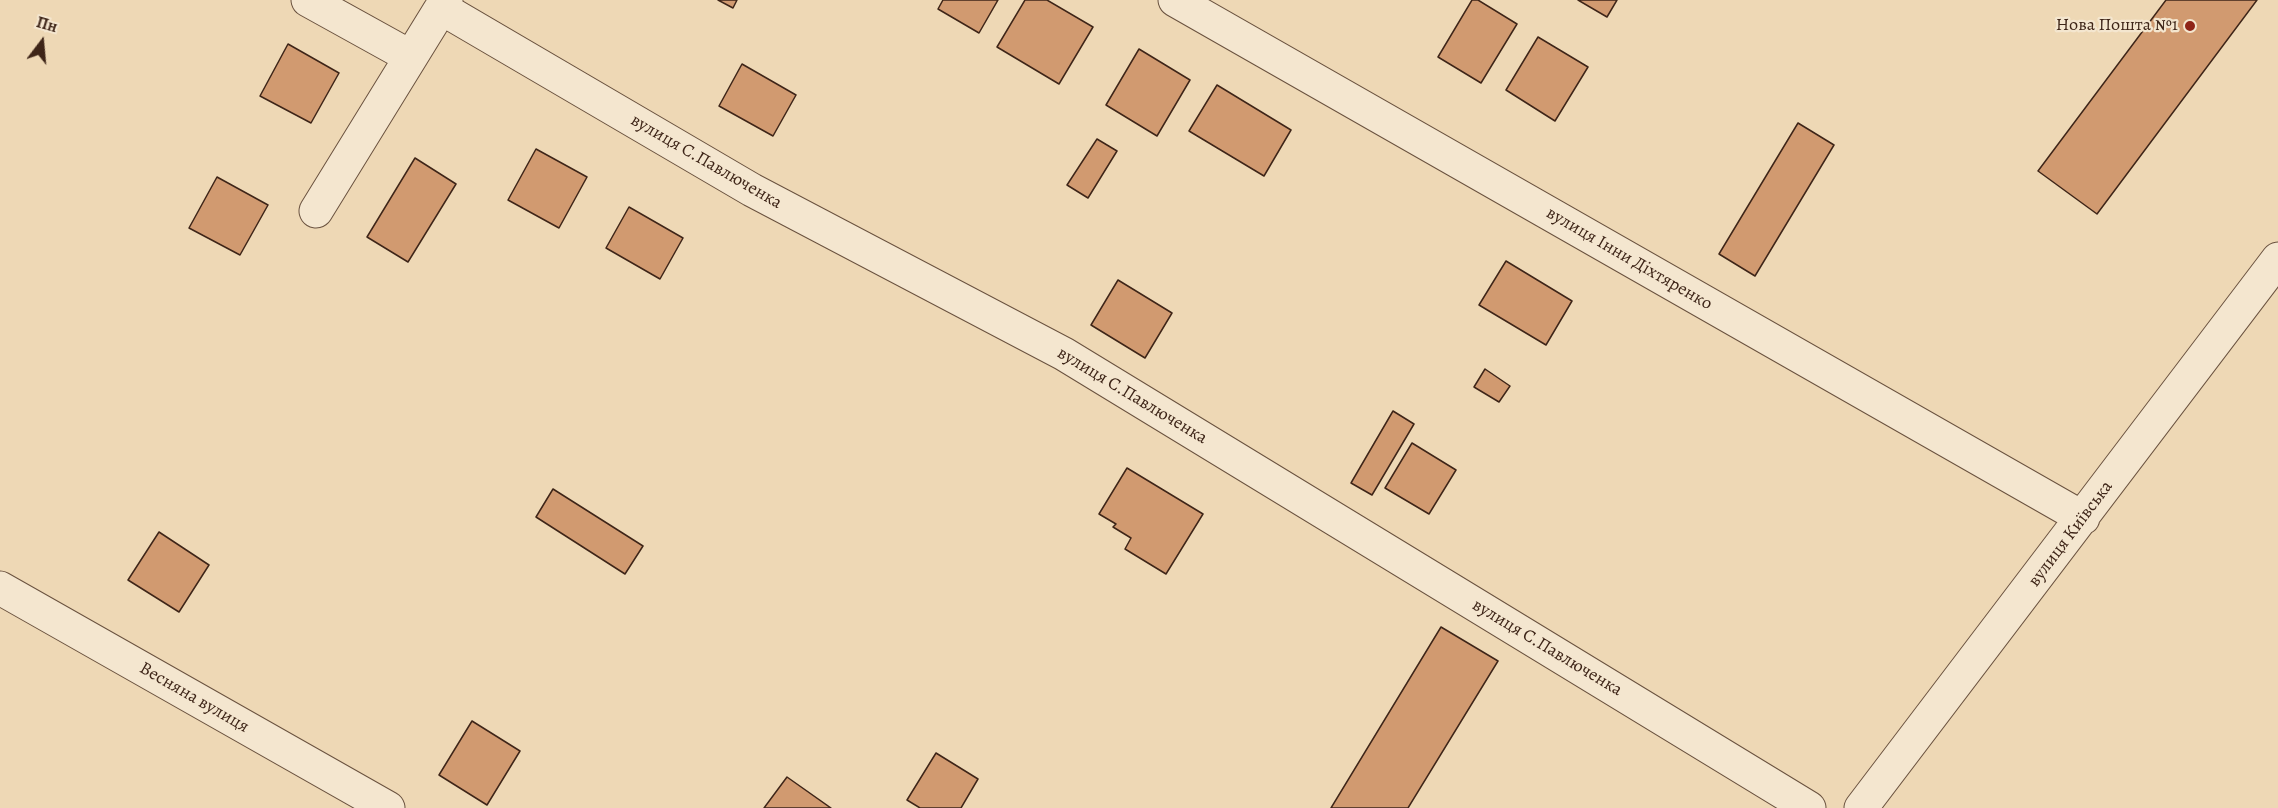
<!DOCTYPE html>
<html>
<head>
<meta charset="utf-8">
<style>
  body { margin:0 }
  #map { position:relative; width:2278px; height:808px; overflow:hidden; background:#eed8b5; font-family:Alegreya,serif }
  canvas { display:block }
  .north { position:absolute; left:12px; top:12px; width:60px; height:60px; -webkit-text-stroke:4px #f4e6cf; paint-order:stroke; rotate:16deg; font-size:16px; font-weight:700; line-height:24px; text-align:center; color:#3e2518 }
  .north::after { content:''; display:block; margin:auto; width:21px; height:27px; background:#3e2518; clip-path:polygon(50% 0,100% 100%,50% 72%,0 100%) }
</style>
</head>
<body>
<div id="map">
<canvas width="2278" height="808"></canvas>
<div class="north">Пн</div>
</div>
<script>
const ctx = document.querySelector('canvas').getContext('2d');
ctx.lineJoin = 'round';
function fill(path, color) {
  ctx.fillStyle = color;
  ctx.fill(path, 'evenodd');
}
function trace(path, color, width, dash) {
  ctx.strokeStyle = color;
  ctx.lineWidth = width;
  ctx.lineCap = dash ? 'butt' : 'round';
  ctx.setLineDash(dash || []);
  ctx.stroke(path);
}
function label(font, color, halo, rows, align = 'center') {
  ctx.font = font + ' Alegreya,serif';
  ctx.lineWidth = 4.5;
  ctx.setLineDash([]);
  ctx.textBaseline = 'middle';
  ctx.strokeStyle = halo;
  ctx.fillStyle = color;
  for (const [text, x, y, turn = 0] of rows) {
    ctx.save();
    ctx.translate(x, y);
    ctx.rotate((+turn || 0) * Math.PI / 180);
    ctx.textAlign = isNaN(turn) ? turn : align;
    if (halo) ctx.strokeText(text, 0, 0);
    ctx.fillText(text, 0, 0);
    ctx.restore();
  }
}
const building = new Path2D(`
  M718 0H737L733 8Z
  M943 0H998L979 33 938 9Z
  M1025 0H1047L1093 27 1059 84 997 47Z
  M1472 0H1478L1517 24 1481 83 1438 57Z
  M1578 0H1617L1607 17Z
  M2166 0H2257L2097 214 2038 171Z
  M1538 37 1588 67 1555 121 1506 90Z
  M288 44 339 73 311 123 260 96Z
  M1139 49 1190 80 1157 136 1106 105Z
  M742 64 796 95 773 136 719 106Z
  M1217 85 1291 130 1264 176 1189 131Z
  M1798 123 1834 145 1755 276 1719 254Z
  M1097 139 1117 151 1088 198 1067 185Z
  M536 149 587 177 559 228 508 200Z
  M415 158 456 184 408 262 367 237Z
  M217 177 268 205 240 255 189 228Z
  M629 207 683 238 660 279 606 248Z
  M1506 261 1572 301 1546 345 1479 305Z
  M1118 280 1172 313 1145 358 1091 325Z
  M1485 369 1510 386 1499 402 1474 387Z
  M1393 411 1414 424 1372 495 1351 483Z
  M1412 443 1456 470 1429 514 1385 488Z
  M1127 468 1203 514 1166 574 1125 549 1131 538 1113 527 1116 524 1099 514Z
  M553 489 643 546 625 574 536 517Z
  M159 532 209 565 179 612 128 580Z
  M1441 627 1498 661 1408 808H1331Z
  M472 721 520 751 487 805 439 775Z
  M936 753 978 779 961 808H920L907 800Z
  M787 777 831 808H764Z`);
fill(building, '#d19a70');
trace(building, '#3e2518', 1.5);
const minor = new Path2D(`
  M308 0 411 57
  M1175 0 2083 518
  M441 8 752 190 1064 354 1809 808
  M316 211 446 0
  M0 588 388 808
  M1861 808 2278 259`);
trace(minor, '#6a523f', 35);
trace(minor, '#f4e6cf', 33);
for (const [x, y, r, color] of [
  [2190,26,6,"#8f2418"]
]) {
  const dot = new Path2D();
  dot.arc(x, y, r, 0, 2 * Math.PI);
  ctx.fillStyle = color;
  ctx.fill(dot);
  trace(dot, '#f4e6cf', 2);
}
label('18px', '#3e2518', '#f4e6cf', [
  ["Нова Пошта №1",2178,26]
], 'right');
label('18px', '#3e2518', '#f4e6cf', [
  ["вулиця С.Павлюченка",706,162,30],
  ["вулиця Інни Діхтяренко",1629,259,30],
  ["вулиця С.Павлюченка",1132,396,31],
  ["вулиця Київська",2071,534,-53],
  ["вулиця С.Павлюченка",1547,648,31],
  ["Весняна вулиця",194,698,30]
]);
</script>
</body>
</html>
